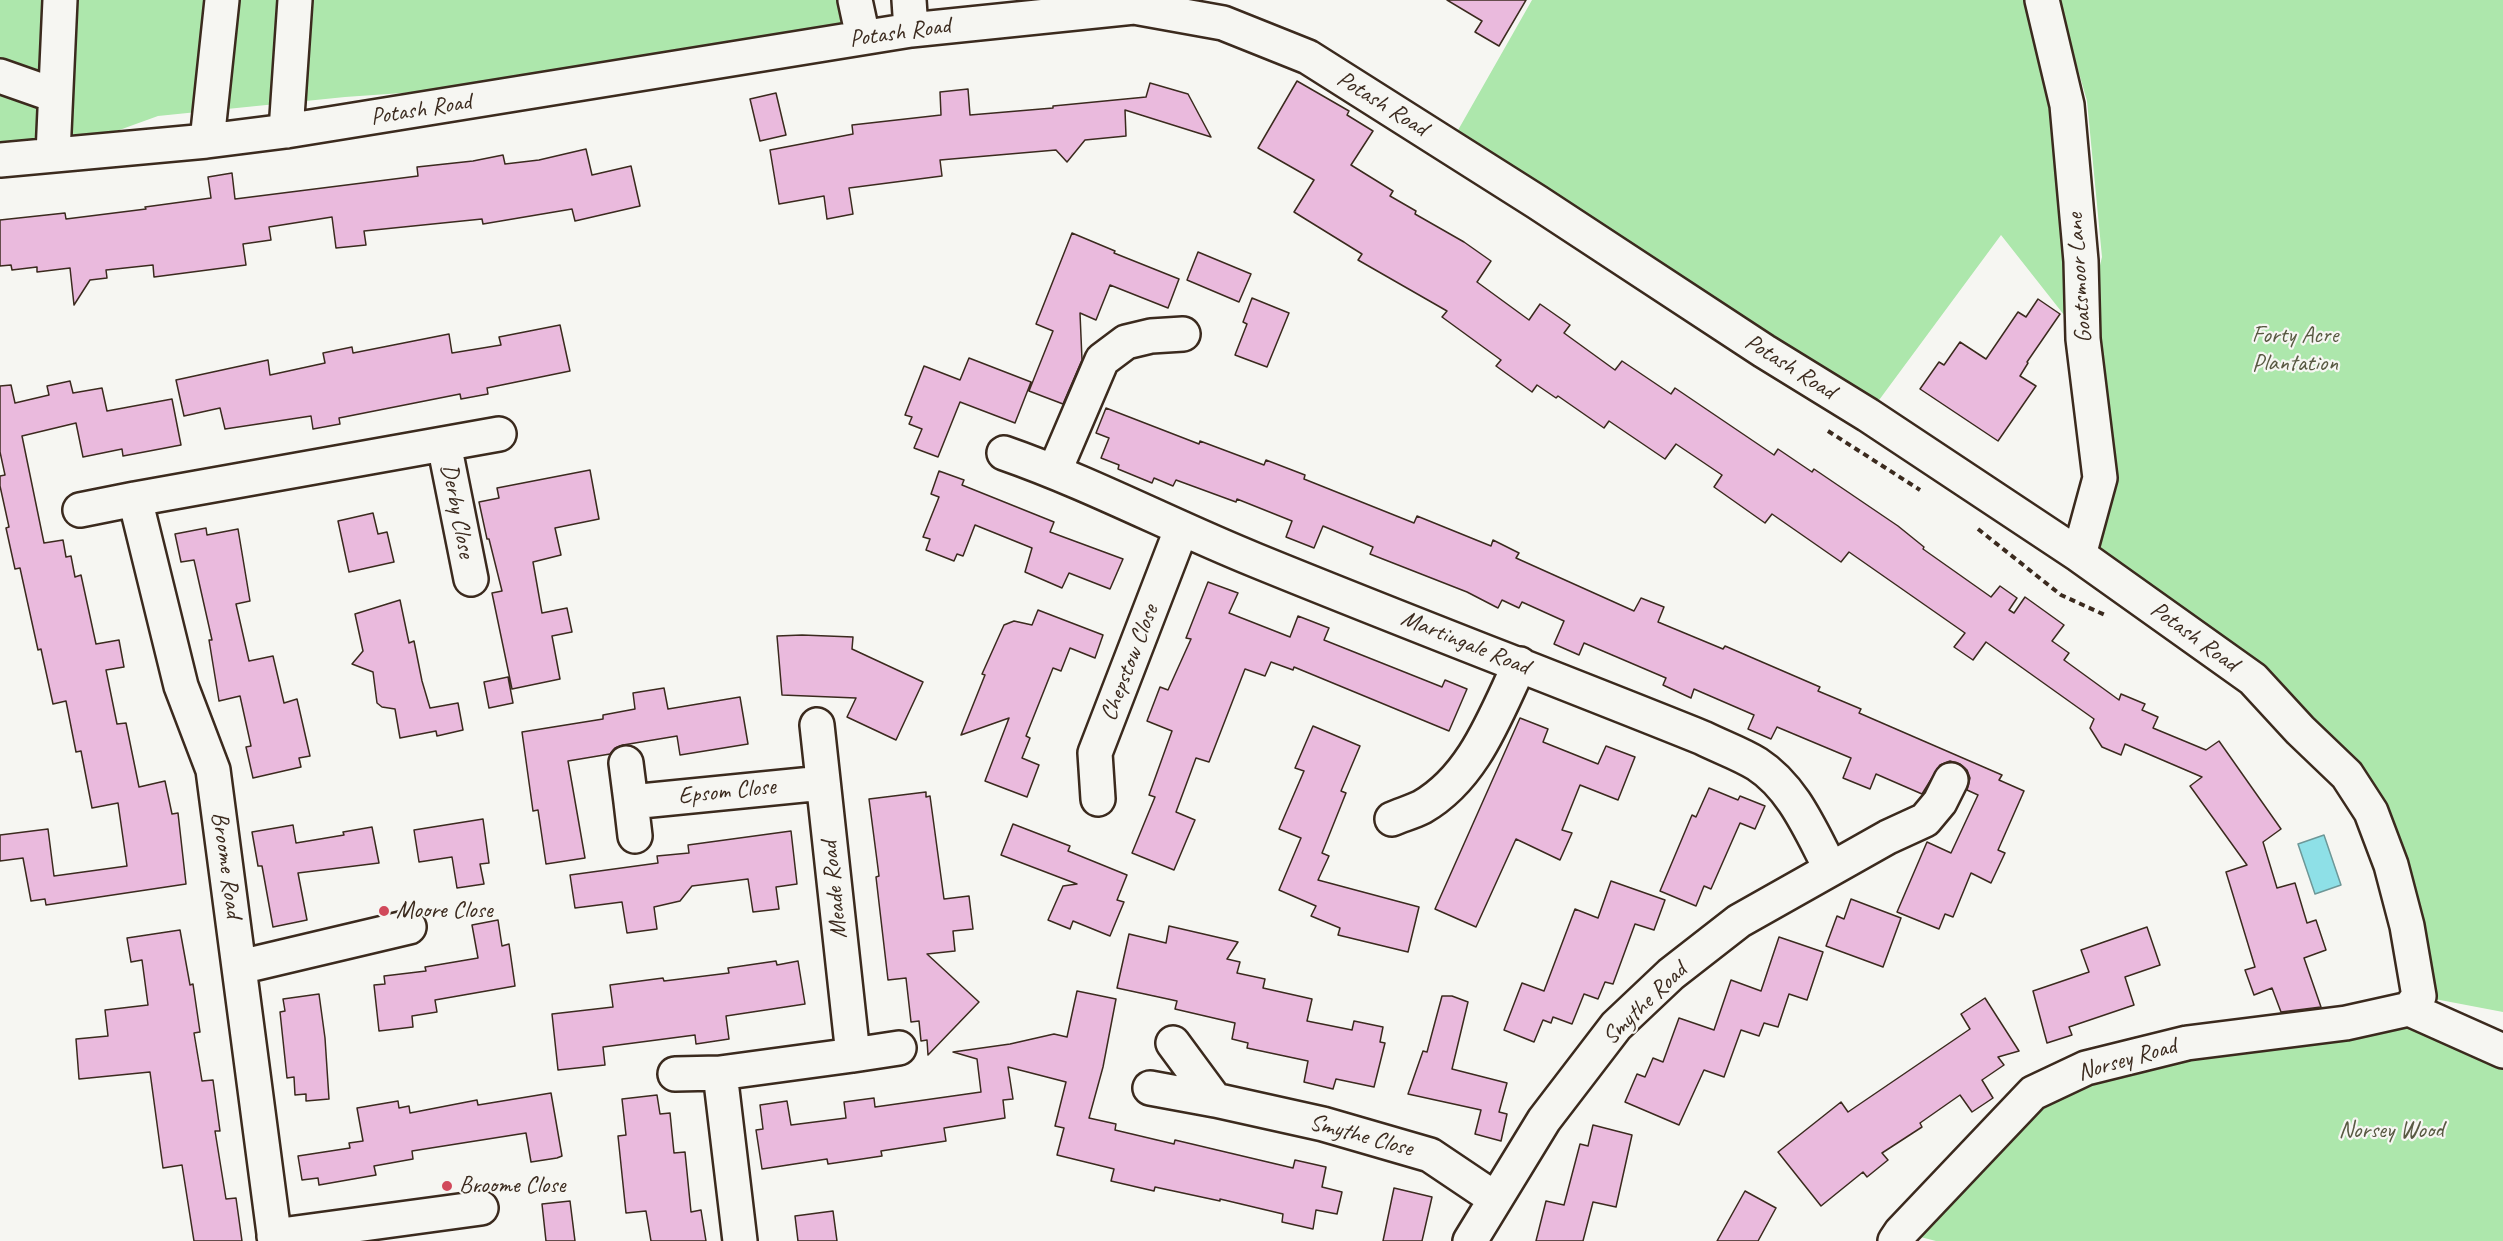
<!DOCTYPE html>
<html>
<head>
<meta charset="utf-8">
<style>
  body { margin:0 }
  canvas { display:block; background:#f6f6f2 }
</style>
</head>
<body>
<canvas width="2503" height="1241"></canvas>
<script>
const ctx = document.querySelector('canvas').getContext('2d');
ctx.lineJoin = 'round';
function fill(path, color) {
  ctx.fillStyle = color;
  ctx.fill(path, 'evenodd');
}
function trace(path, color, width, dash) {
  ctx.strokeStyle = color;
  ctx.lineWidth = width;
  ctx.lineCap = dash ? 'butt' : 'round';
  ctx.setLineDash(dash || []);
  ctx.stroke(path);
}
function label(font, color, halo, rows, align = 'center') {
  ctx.font = font + ' Caveat,sans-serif';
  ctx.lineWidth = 4.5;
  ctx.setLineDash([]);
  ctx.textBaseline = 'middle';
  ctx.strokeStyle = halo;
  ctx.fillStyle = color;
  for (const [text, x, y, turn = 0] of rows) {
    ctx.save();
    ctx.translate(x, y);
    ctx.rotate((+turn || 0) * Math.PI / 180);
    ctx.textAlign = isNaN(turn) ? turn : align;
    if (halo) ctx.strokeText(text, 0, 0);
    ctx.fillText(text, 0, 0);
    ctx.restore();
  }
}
fill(new Path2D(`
  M0 0H840L849 43 774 36 677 49 474 88 345 97 158 116 53 154 0 159Z
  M1532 0H2042L2083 336 2102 257 2087 101 2058 0H2503V1012L2419 996 2371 812 2253 679 2079 555 2100 477 2083 339 2001 235 1868 415 1449 146Z
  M2413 1018 2503 1052V1241H1936L1901 1232 2086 1068Z`), '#ade7ac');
const water = new Path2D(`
  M2324 835 2341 885 2315 894 2298 844Z`);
fill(water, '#8ee0e7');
trace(water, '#6d9797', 1.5);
const building = new Path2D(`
  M1447 0H1526L1499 46 1475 32 1482 21Z
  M1297 81 1349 111 1347 115 1373 131 1351 165 1393 191 1390 196 1416 211 1415 214 1464 242 1491 261 1477 282 1529 320 1540 304 1570 325 1564 333 1615 370 1622 361 1671 394 1675 388 1774 455 1778 449 1812 472 1814 469 1898 526 1924 547 1923 549 1991 597 2000 586 2017 598 2009 610 2014 613 2025 597 2064 625 2052 641 2069 653 2064 660 2119 700 2121 694 2145 704 2142 710 2158 717 2153 728 2206 750 2219 741 2281 829 2263 842 2277 888 2295 883 2307 923 2316 920 2326 950 2304 958 2321 1007 2281 1012 2272 988 2254 995 2245 970 2255 967 2226 872 2247 865 2190 786 2202 777 2125 744 2121 755 2102 747 2090 728 2094 719 1986 642 1973 660 1954 647 1965 633 1849 552 1841 562 1772 514 1765 523 1714 487 1722 475 1676 444 1665 459 1609 421 1604 428 1558 396 1556 398 1537 385 1532 392 1496 366 1501 360 1442 317 1447 311 1358 260 1362 254 1294 212 1314 180 1258 148Z
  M1150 83 1188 94 1211 137 1125 110 1126 136 1085 140 1067 162 1056 150 940 160 942 176 849 188 853 214 827 219 824 196 779 204 770 150 853 134 852 125 941 115 940 92 968 89 970 115 1053 108V106L1146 97Z
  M776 93 786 135 760 141 750 99Z
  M586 149 592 175 631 166 640 206 575 221 572 209 483 224 482 219 364 231 366 245 336 248 332 217 269 227 271 240 243 244 246 265 154 277 153 265 106 270 107 278 90 280 74 305 70 268 37 272V267L12 270 11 265 0 266V220L65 213 66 219 146 209 145 207 211 198 208 177 232 173 235 199 418 176 417 167 473 161 503 155 505 164 539 160Z
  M1072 233 1115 251 1114 253 1179 279 1168 308 1110 285 1096 320 1080 313 1082 360 1063 404 1029 391 1053 331 1036 324Z
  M1198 252 1251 274 1239 302 1187 280Z
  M1252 298 1289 313 1267 367 1235 355 1247 324 1243 322Z
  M2038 299 2060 314 2027 362 2028 363 2020 376 2036 386 1998 441 1920 389 1939 362 1944 365 1960 342 1986 359 2018 312 2026 317Z
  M560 325 570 371 487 388 488 394 461 399 460 394 339 418 340 424 313 429 311 416 225 429 220 408 184 416 176 380 268 360 270 375 325 363 323 353 352 347 353 353 449 334 452 353 501 345 499 337Z
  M969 358 1031 382 1015 423 960 402 938 457 914 448 922 429 909 424 912 417 905 415 924 366 960 380Z
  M70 381 73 393 102 388 107 411 172 399 181 445 123 456 122 449 83 457 76 423 22 436 44 543 63 540 66 557 71 556 75 577 81 575 96 644 119 640 124 667 106 670 117 724 126 723 139 787 165 781 172 814 178 813 186 884 46 905 45 899 31 901 23 858 0 861V835L48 829 54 876 127 866 118 803 92 808 81 751 76 752 66 701 53 704 41 649 38 650 20 568 15 569 6 528 9 527 0 486V476L5 475 0 452V386L11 385 15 403 49 395 47 386Z
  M1106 408 1199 444 1200 441 1264 465 1266 460 1305 475 1304 479 1414 523 1417 516 1491 546 1493 540 1519 553 1516 558 1634 611 1641 598 1664 607 1658 622 1723 649 1725 646 1820 687 1818 691 1861 709 1859 713 2002 775 1999 780 2024 791 1998 850 2005 853 1991 883 1971 873 1953 917 1945 914 1939 929 1897 912 1927 842 1951 853 1978 795 1967 790 1970 778 1967 770 1960 764 1950 761 1940 765 1922 794 1876 774 1870 789 1843 778 1851 758 1777 727 1771 739 1748 729 1754 715 1694 689 1691 698 1663 685 1666 678 1584 643 1579 655 1554 644 1564 621 1522 602 1519 608 1502 600 1498 608 1467 592 1370 554 1373 547 1323 526 1314 548 1286 537 1292 521 1237 499 1236 502 1176 480 1173 486 1154 478 1152 483 1118 469 1119 465 1101 458 1109 438 1096 433Z
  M590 470 599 519 555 528 561 555 533 562 542 613 567 608 572 632 552 636 560 679 512 689 492 593 502 591 489 539H487L479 502 499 498 497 488Z
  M939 471 964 480 962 485 1054 522 1050 532 1123 559 1110 589 1069 573 1062 588 1025 572 1032 548 975 525 963 556 957 554 954 561 926 550 930 539 923 537 939 497 931 494Z
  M373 513 378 534 387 532 394 562 349 572 338 521Z
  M206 528 207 535 238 529 250 601 236 604 249 661 273 656 284 703 297 699 310 756 299 758 301 767 253 778 246 747 251 746 240 696 219 701 209 640H212L194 560 181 562 175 534Z
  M1208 582 1238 593 1229 613 1290 637 1298 616 1329 628 1324 640 1442 687 1445 680 1467 689 1449 731 1294 667 1293 670 1271 662 1265 676 1245 669 1209 762 1196 758 1176 812 1195 820 1174 870 1132 853 1155 797 1149 795 1172 731 1147 721 1160 687 1168 690 1191 639 1186 638Z
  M400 600 409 643 414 641 422 681 430 708 458 703 463 730 437 736 436 731 400 738 395 709 382 707 377 703 373 672 352 664 363 651 355 614Z
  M1038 610 1103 635 1095 658 1070 648 1061 671 1053 668 1026 736 1030 738 1022 758 1039 765 1027 797 985 781 1009 718 961 735 985 675 982 674 1004 625 1014 621 1032 625Z
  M802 635 853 637 852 649 923 682 896 740 847 717 856 698 782 695 777 636Z
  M508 677 513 703 489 708 484 682Z
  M664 688 668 709 740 697 748 744 680 755 677 736 623 745 615 748 610 754 568 761 585 858 546 864 538 810 533 811 522 732 603 719V715L635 709 633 693Z
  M1520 718 1548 729 1543 742 1598 764 1606 746 1635 757 1618 800 1580 785 1562 830 1572 833 1560 860 1516 839 1476 927 1435 909Z
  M1313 726 1360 746 1341 791 1346 793 1322 853 1329 856 1318 880 1419 907 1408 952 1338 935 1340 928 1311 916 1316 906 1279 890 1301 838 1279 829 1304 771 1295 768Z
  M1709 788 1738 800 1740 796 1765 806 1755 829 1740 823 1711 889 1704 886 1696 906 1660 891 1692 815 1696 817Z
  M926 792V797L930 796 944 899 969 896 973 929 953 931 955 951 927 954 979 1002 928 1055 927 1040 921 1041 919 1021 911 1022 906 978 888 980 876 877 879 876 869 799Z
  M483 819 489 863 480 864 484 884 457 888 452 857 419 862 414 830Z
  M1013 824 1070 846 1068 851 1127 875 1117 900 1124 902 1110 936 1073 921 1070 929 1048 920 1063 886 1077 884 1001 855Z
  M293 825 296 843 344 835 343 832 372 827 379 863 298 873 307 920 273 927 262 866H258L252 832Z
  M791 831 797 884 776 887 779 909 753 912 748 879 692 886 680 901 654 907 657 929 627 933 622 902 575 908 570 875 658 863 657 856 689 853 688 845Z
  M1611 881 1665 900 1654 930 1635 924 1613 984 1605 982 1598 999 1584 994 1572 1024 1553 1017 1551 1023 1543 1020 1534 1042 1504 1030 1522 983 1544 991 1575 909 1598 918Z
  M1851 899 1901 918 1883 967 1826 946 1837 916 1844 919Z
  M498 920 502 946 509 944 515 986 435 1000 437 1012 412 1016 413 1027 379 1031 374 985 385 984 384 976 426 971 425 967 478 958 472 925Z
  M1169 926 1238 942 1227 959 1240 962 1237 973 1265 979 1263 988 1312 999 1307 1021 1352 1030 1354 1021 1383 1027 1380 1042 1385 1043 1374 1087 1336 1079 1333 1089 1304 1082 1308 1061 1247 1048 1248 1043 1232 1039 1235 1023 1175 1009 1177 1001 1117 988 1129 934 1166 943Z
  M2147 927 2160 965 2125 977 2134 1005 2069 1027 2072 1035 2047 1043 2033 991 2089 972 2081 950Z
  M180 930 190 985 193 984 200 1032 194 1033 202 1081 213 1080 220 1131H215L226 1199 236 1198 242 1241H194L182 1165 163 1168 150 1072 79 1079 76 1039 108 1036 105 1010 148 1005 142 960 131 962 127 938Z
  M1779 937 1823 952 1807 1000 1789 994 1778 1027 1764 1023 1759 1036 1741 1030 1724 1077 1704 1070 1679 1125 1625 1102 1637 1074 1645 1077 1653 1058 1663 1062 1679 1018 1714 1030 1731 980 1761 991Z
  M776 961 777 965 798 961 805 1004 726 1016 729 1039 696 1044 695 1035 603 1047 605 1065 558 1070 552 1014 613 1007 610 985 663 978 664 981 729 973 728 968Z
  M1077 991 1116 999 1103 1067 1089 1118 1116 1124 1115 1130 1174 1144 1175 1140 1293 1168 1295 1160 1326 1167 1322 1187 1342 1192 1337 1214 1316 1210 1313 1229 1282 1222 1283 1214 1220 1199V1201L1155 1187 1154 1191 1111 1181 1114 1169 1057 1155 1064 1128 1055 1126 1066 1082 1008 1067 1013 1099 1003 1100 1005 1118 944 1128 946 1141 881 1151 882 1156 828 1164 827 1159 762 1169 756 1130 763 1129 760 1105 787 1101 791 1125 846 1118 844 1102 874 1098 875 1107 981 1092 977 1059 953 1052 1010 1044 1054 1034 1067 1037Z
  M319 994 325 1038 329 1099 306 1101V1094L295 1095 294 1077 287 1078 280 1012 285 1011 283 999Z
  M1442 996H1452L1468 1002 1452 1069 1507 1083 1499 1112 1507 1114 1501 1141 1475 1134 1481 1110 1408 1094 1423 1051 1427 1052Z
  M1985 998 2019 1051 1998 1057 2004 1065 1982 1080 1993 1098 1972 1112 1960 1095 1920 1123 1922 1127 1882 1153 1888 1160 1867 1177 1863 1172 1821 1206 1778 1152 1841 1102 1848 1112 1970 1029 1961 1014Z
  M551 1093 562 1156 557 1158 531 1162 526 1133 412 1151 413 1159 374 1166 376 1175 319 1185 318 1178 302 1180 298 1156 350 1148 349 1143 363 1141 357 1108 398 1101 399 1108 409 1106 410 1113 477 1100 478 1105Z
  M657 1095 660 1114 670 1113 674 1153 685 1152 691 1212 701 1210 706 1241H651L646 1211 626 1213 618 1136 626 1135 622 1099Z
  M1593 1125 1632 1135 1616 1207 1593 1202 1583 1241H1536L1546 1201 1564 1205 1580 1144 1588 1146Z
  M1394 1188 1432 1197 1422 1241H1383Z
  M1745 1191 1776 1208 1758 1241H1717Z
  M570 1201 575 1241H546L542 1204Z
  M833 1211 837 1241H798L795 1216Z`);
fill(building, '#eabadd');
trace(building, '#3b2a1e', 1.5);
const minor = new Path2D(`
  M855 0 863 37
  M909 0 911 30
  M2042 0 2067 105 2081 261 2083 339 2100 478 2079 555
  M0 76 54 95
  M286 131 295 0
  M207 141 222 0
  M53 154 60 0
  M0 160 207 141 286 131 911 30 1134 7 1223 23 1308 57 1537 202 1764 351 1868 415 2079 555 2253 679 2300 730 2347 775 2371 812 2391 865 2407 926 2419 996 2409 1009 2346 1023 2187 1043 2086 1068 2033 1093 1901 1232 1895 1241
  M444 444 471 579
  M1004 453C1090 483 1171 526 1255 560 1404 621 1554 678 1703 738 1721 747 1741 754 1757 764 1794 788 1811 832 1831 869
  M1055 470 1102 360 1126 342 1151 336 1183 334
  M80 510 135 499
  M626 763 631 802 823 783
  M1098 799 1095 753 1181 530
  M631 802 635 836
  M1392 819C1401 815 1412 812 1422 807 1474 777 1495 716 1520 664
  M240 967 409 927
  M2409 1009 2503 1051
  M1173 1043 1215 1100 1323 1124 1430 1155 1494 1198
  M853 1055 899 1048
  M675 1074 720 1073
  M1150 1088 1215 1100
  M274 1236 481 1208
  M275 1241 213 770 181 686 135 499 499 434
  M740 1241 720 1073 853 1055 817 725
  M1470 1241 1544 1120 1616 1026 1671 974 1739 921 1888 837 1925 820 1940 802 1951 780`);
trace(minor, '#3b2a1e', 38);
trace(new Path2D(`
  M1828 431 1920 490
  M1978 529 2061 595 2105 615`), '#3b2a1e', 4, [6, 4.5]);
trace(minor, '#f6f6f2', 33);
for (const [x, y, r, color] of [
  [384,911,6,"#d1495b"],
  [447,1186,6,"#d1495b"]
]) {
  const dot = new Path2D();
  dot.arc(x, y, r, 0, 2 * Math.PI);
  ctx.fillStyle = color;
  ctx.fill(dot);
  trace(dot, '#f6f6f2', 2);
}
label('24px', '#3b2a1e', '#f6f6f2', [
  ["Potash Road",900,33,-8],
  ["Potash Road",1382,104,32],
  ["Potash Road",421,110,-9],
  ["Goatsmoor Lane",2080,278,-94],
  ["Potash Road",1790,367,32],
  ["Derby Close",457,511,79],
  ["Potash Road",2194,637,36],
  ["Martingale Road",1465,643,22],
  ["Chepstow Close",1130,663,-69],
  ["Epsom Close",727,792,-6],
  ["Broome Road",226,865,82],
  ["Meade Road",835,890,-96],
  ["Smythe Road",1645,1004,-44],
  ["Norsey Road",2127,1060,-16],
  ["Smythe Close",1361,1136,15]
]);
label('24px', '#585942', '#f6f6f2', [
  ["Forty Acre",2295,336],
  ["Plantation",2295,364],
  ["Norsey Wood",2391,1131]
]);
label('24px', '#3b2a1e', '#f6f6f2', [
  ["Moore Close",396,911],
  ["Broome Close",459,1186]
], 'left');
</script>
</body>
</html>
